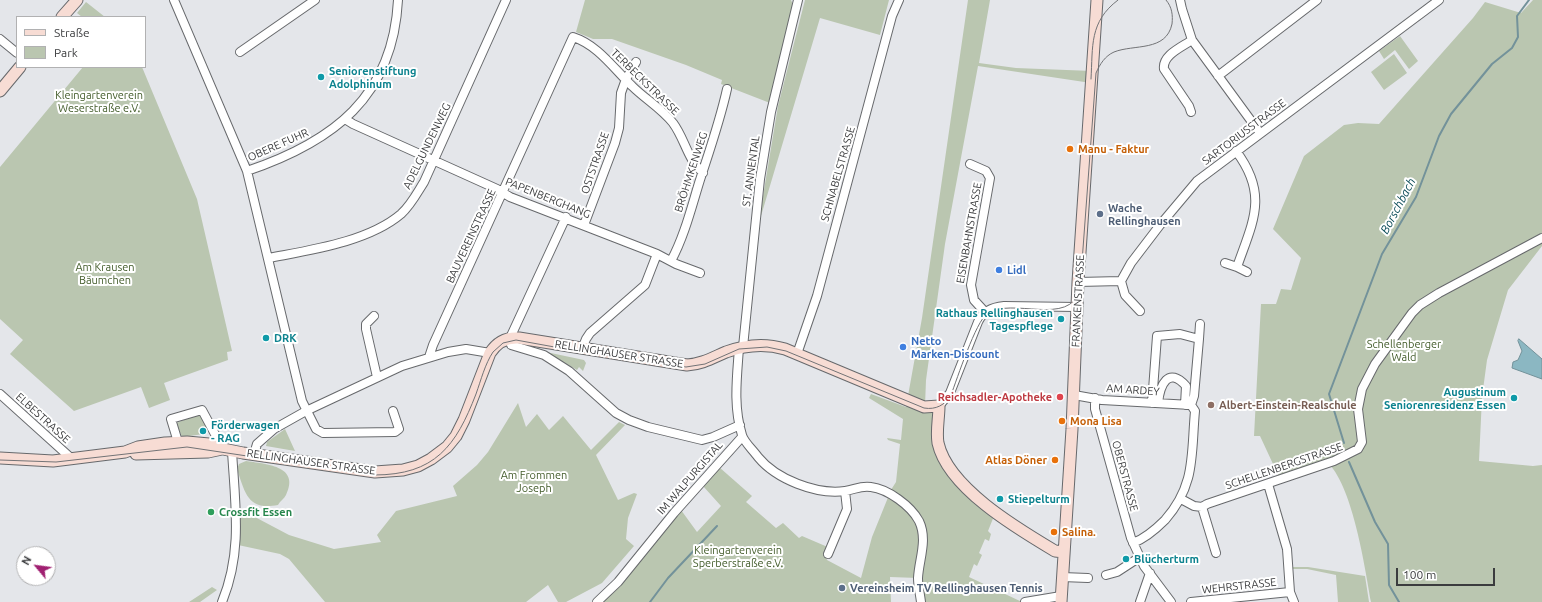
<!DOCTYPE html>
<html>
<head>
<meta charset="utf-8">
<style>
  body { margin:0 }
  #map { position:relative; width:1542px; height:602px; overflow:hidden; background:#e4e6ea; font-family:Ubuntu,sans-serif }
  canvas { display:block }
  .legend { position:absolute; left:16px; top:16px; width:130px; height:52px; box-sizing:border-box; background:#fff; border:1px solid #b1b1b2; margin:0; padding:5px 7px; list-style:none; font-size:12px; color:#3b3c3e }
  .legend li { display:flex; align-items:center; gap:8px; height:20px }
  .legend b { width:20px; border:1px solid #b1b1b2 }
  .north { position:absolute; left:16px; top:546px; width:40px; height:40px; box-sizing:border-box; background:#fff; border:1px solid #b1b1b2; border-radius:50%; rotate:299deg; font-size:11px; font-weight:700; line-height:16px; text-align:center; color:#3b3c3e }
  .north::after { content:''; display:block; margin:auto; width:14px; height:18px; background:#a01f71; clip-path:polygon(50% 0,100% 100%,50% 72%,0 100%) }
  .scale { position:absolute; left:1396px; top:568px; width:99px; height:18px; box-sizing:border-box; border:2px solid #3b3c3e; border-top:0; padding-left:5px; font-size:12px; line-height:14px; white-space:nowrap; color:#3b3c3e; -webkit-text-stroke:3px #fff; paint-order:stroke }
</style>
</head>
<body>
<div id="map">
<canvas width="1542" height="602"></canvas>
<ul class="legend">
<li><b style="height:5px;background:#f7dcd4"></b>Straße</li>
<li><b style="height:11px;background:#bac6b0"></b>Park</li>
</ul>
<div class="north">N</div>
<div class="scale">100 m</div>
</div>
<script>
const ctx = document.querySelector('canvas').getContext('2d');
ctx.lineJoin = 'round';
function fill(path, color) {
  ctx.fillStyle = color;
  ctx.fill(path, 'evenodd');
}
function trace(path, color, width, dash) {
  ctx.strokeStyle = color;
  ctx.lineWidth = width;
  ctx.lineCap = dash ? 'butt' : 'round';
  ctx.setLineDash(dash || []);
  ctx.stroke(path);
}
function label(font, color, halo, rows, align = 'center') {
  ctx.font = font + ' Ubuntu,sans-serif';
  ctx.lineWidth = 4;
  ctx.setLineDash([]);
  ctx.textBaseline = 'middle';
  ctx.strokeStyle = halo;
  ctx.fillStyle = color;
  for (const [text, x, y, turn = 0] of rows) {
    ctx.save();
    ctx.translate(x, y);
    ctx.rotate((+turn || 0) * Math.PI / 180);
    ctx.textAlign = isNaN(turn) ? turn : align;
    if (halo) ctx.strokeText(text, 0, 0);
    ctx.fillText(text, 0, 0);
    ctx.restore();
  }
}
fill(new Path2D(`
  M585 0H791L794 7 770 103 721 84 722 80 686 65 612 39H593L576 32Z
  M805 0H889L880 35 820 18 758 226 778 106Z
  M968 0H990L979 63 1016 68 1092 71 1091 83 978 66 945 244 926 380 925 406 937 405 941 455 994 516 988 531 991 534 989 541 985 539 979 553 982 555 977 566 974 564 969 577 1022 602H921L918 578 890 577 891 602H603L616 590 681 510 697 532 721 506 703 486 719 467 752 496 746 502 776 528 783 523 799 538 802 536 830 548 826 557 827 560 861 578 872 537 889 495 920 522 889 493 896 482 900 444 888 440 887 438 901 440 903 419 869 398 871 394 906 407 922 318Z
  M1533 0H1542V246L1508 290 1487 360 1482 397 1479 461 1533 466 1542 465V602H1371C1365 567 1353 489 1329 464L1280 479 1260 436H1254L1261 304H1276L1281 289 1291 290 1301 258 1273 229 1304 156 1344 125 1358 123 1379 124 1473 18 1485 2 1521 13Z
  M86 2 105 17H82L77 13Z
  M1400 36 1418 61 1409 69 1395 50 1384 59 1379 51Z
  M1394 54 1407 73 1384 90 1371 72Z
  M83 67H142L197 199 232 351 227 352 228 360 164 383 170 400 149 408 141 387 74 411 10 354 23 340 0 319V167Z
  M546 352 584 360 586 363 583 371 579 367 577 370Z
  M518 403 526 427 537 414 549 430 563 416 591 450 619 422 625 425 596 455 618 500 634 493 637 494 628 518 626 539 634 546 602 583 566 602H558L548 585 526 602H325L289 559 280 554 238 545 236 507 289 535 334 549 381 542 377 535 396 511 457 496 453 486 477 465 488 452Z
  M200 414 208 427 204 434 182 437 176 423Z
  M285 429 295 451 266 446 267 442Z
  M246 461C264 464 301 465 286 495 284 499 280 501 278 505 248 511 245 493 237 469L239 464Z
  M1291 567H1308L1365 576 1369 602H1338L1336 575 1307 569H1291Z
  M212 587 217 590 200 602H189Z`), '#bac6b0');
const water = new Path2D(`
  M1519 339 1542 359V379L1512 368 1513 362 1518 360 1522 351 1518 341Z`);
fill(water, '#8bb7c2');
trace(water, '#73929a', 1);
trace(new Path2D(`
  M1344 443 1329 394 1382 254 1416 197 1439 136 1451 114 1492 64 1512 48 1518 37 1517 16 1529 0
  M1349 462 1375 522 1388 544 1389 585 1399 602
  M650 602 668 578 717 526`), '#73929a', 2);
const street = new Path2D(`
  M174 0 247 171 302 401 316 429 323 433 395 432 399 429 393 411
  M1180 0 1182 9 1192 40 1260 133
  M0 39 17 53
  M240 52 315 0
  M1218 76 1317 0
  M1191 112 1189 106 1164 69C1162 55 1182 47 1192 40
  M345 119 353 124 497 189 510 197 657 254 676 264 700 273
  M970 164 986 171 990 178 971 285 974 300 985 312
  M247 171C333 142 393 97 398 0
  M566 217 510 338 511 345 544 355 569 371 616 413 629 420 648 427 702 440 713 437 740 425
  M584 225 615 143 619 128 621 93 626 79 636 62
  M269 258C310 250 368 242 401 214 411 205 417 193 424 182L506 0
  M671 261C684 237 691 209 699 183 709 152 720 121 727 89
  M1225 263 1237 267C1253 221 1269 195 1236 151
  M1237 267 1247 272
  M1121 281 1131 263 1160 225 1197 181 1439 0
  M1121 281 1125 295 1140 311
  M1078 282 1121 281
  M374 316 366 324V329L377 377
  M1199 339 1200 324
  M743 347 760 179 771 112 798 0
  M739 348C737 377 733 406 742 435 744 442 753 450 758 457 776 479 816 495 845 491 854 490 861 485 871 487 888 489 911 506 919 521 928 540 919 559 918 578 918 586 920 594 921 602
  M582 349 586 339 590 333 645 285 657 254
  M797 354 817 296 892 16 899 0
  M429 357 433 345 573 37C598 45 614 69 632 86 645 99 661 108 673 123 685 139 687 159 703 173
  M0 394 72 459
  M1074 395 1102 400 1191 405
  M1095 398V409L1131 538 1144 566 1171 602
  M1152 403 1157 336 1180 334 1199 339 1194 396 1191 405
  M1158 403C1160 385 1168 366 1186 386L1185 405
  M939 406 950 393 978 322C983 311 992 307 1004 306L1077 307
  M178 442 171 419 202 410 223 449
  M254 454 257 444 274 429 306 411 402 366 448 352 466 349 490 353
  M1268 484 1287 549 1290 592 1294 602
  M1181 499 1194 506 1202 507 1207 504 1334 461 1358 449 1362 442 1358 409 1362 389 1375 364 1412 313 1420 305 1439 293 1542 238
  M1202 507 1216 553
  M1133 543C1146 538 1155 530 1165 520 1196 485 1191 454 1195 411L1191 405
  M828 554 847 509 845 491
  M1106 575 1117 572 1140 557
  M1062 577 1088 578
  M222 602C243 551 235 504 232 451
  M597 602 618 582 674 513 742 437
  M1025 602 1061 596
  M1140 602 1150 573
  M1191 602 1290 592`);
const secondary = new Path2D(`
  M62 17 77 0
  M0 91 20 67
  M136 454 208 452 222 449
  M0 458 53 461 125 452 138 447 165 443 187 442 209 444 223 449 243 453 375 472 403 470 418 466 431 459 447 447 456 436 464 420 490 353C497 342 506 337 519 338L687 365C702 364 712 358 726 352 745 345 765 343 785 349L924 407 939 406C939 418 936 431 938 443 948 488 1018 529 1055 551L1064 552
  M1061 602 1072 429 1078 282 1097 0`);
trace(street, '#67696c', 10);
trace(secondary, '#67696c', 13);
trace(street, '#fff', 8);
trace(secondary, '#f7dcd4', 11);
trace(new Path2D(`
  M1091 79C1093 46 1089 22 1118 0
  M0 460 56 462 187 447 374 475C435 475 456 446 476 394 481 380 485 364 493 352L503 343 516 340 582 352 686 367 705 364 739 349 767 347 786 351 924 408C936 410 945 405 951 395 957 379 976 321 987 314 1011 296 1070 328 1080 289L1096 73C1100 64 1105 56 1114 52 1134 44 1166 52 1172 24 1173 15 1172 7 1166 0`), '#727376', 1);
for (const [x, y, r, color] of [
  [321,77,4,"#0f9aa8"],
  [1070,149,4,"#e8710a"],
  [1100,214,4,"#5c6f8a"],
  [999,270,4,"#3f7fe0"],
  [1061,319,4,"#0f9aa8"],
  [266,338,4,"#0f9aa8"],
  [903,347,4,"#3f7fe0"],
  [1060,397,4,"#e0444e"],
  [1514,398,4,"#0f9aa8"],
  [1211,405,4,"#8d6e63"],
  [1062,421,4,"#e8710a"],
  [203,431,4,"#0f9aa8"],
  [1055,460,4,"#e8710a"],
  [1000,499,4,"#0f9aa8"],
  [211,512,4,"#2e9e5b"],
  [1054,532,4,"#e8710a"],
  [1126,559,4,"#0f9aa8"],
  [842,588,4,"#5c6f8a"]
]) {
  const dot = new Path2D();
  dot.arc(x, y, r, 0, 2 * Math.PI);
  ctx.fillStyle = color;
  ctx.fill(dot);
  trace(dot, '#fff', 1.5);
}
label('bold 11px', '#0d838f', '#fff', [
  ["Seniorenstiftung",329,71],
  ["Adolphinum",329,84],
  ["Rathaus Rellinghausen",1053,313,"right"],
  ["Tagespflege",1053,326,"right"],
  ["DRK",274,338],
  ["Augustinum",1506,392,"right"],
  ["Seniorenresidenz Essen",1506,405,"right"],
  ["Förderwagen",211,425],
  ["- RAG",211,438],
  ["Stiepelturm",1008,499],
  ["Blücherturm",1134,559]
], 'left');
label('11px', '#3b3c3e', '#fff', [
  ["TERBECKSTRASSE",645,82,44],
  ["SARTORIUSSTRASSE",1244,132,-37],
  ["OBERE FUHR",278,145,-24],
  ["ADELGUNDENWEG",427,146,-64],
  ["OSTSTRASSE",595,163,-71],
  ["ST. ANNENTAL",751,171,-82],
  ["BRÖHMKENWEG",691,172,-72],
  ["SCHNABELSTRASSE",838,174,-74],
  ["PAPENBERGHANG",548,198,22],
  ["EISENBAHNSTRASSE",969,233,-80],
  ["BAUVEREINSTRASSE",471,236,-65],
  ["FRANKENSTRASSE",1078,301,-87],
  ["RELLINGHAUSER STRASSE",619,354,9],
  ["AM ARDEY",1133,390,4],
  ["ELBESTRASSE",43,418,42],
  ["RELLINGHAUSER STRASSE",311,462,8],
  ["SCHELLENBERGSTRASSE",1284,466,-19],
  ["OBERSTRASSE",1125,476,75],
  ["IM WALPURGISTAL",690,478,-49],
  ["WEHRSTRASSE",1239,586,-6]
]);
label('11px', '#445d2c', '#fff', [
  ["Kleingartenverein",99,95],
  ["Weserstraße e.V.",99,108],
  ["Am Krausen",105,267],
  ["Bäumchen",105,280],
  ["Schellenberger",1404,344],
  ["Wald",1404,357],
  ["Am Frommen",534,475],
  ["Joseph",534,488],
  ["Kleingartenverein",738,550],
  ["Sperberstraße e.V.",738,563]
]);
label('bold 11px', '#c56008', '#fff', [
  ["Manu - Faktur",1078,149],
  ["Mona Lisa",1070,421],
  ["Atlas Döner",1047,460,"right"],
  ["Salina.",1062,532]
], 'left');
label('bold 11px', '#4e5e75', '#fff', [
  ["Wache",1108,208],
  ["Rellinghausen",1108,221],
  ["Vereinsheim TV Rellinghausen Tennis",850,588]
], 'left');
label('bold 11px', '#366cbe', '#fff', [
  ["Lidl",1007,270],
  ["Netto",911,341],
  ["Marken-Discount",911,354]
], 'left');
label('bold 11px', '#be3a42', '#fff', [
  ["Reichsadler-Apotheke",1052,397]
], 'right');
label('bold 11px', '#785e54', '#fff', [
  ["Albert-Einstein-Realschule",1219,405]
], 'left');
label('bold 11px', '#27864d', '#fff', [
  ["Crossfit Essen",219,512]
], 'left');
label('italic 12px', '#034653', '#fff', [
  ["Borschbach",1398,206,-62]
]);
</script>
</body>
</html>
